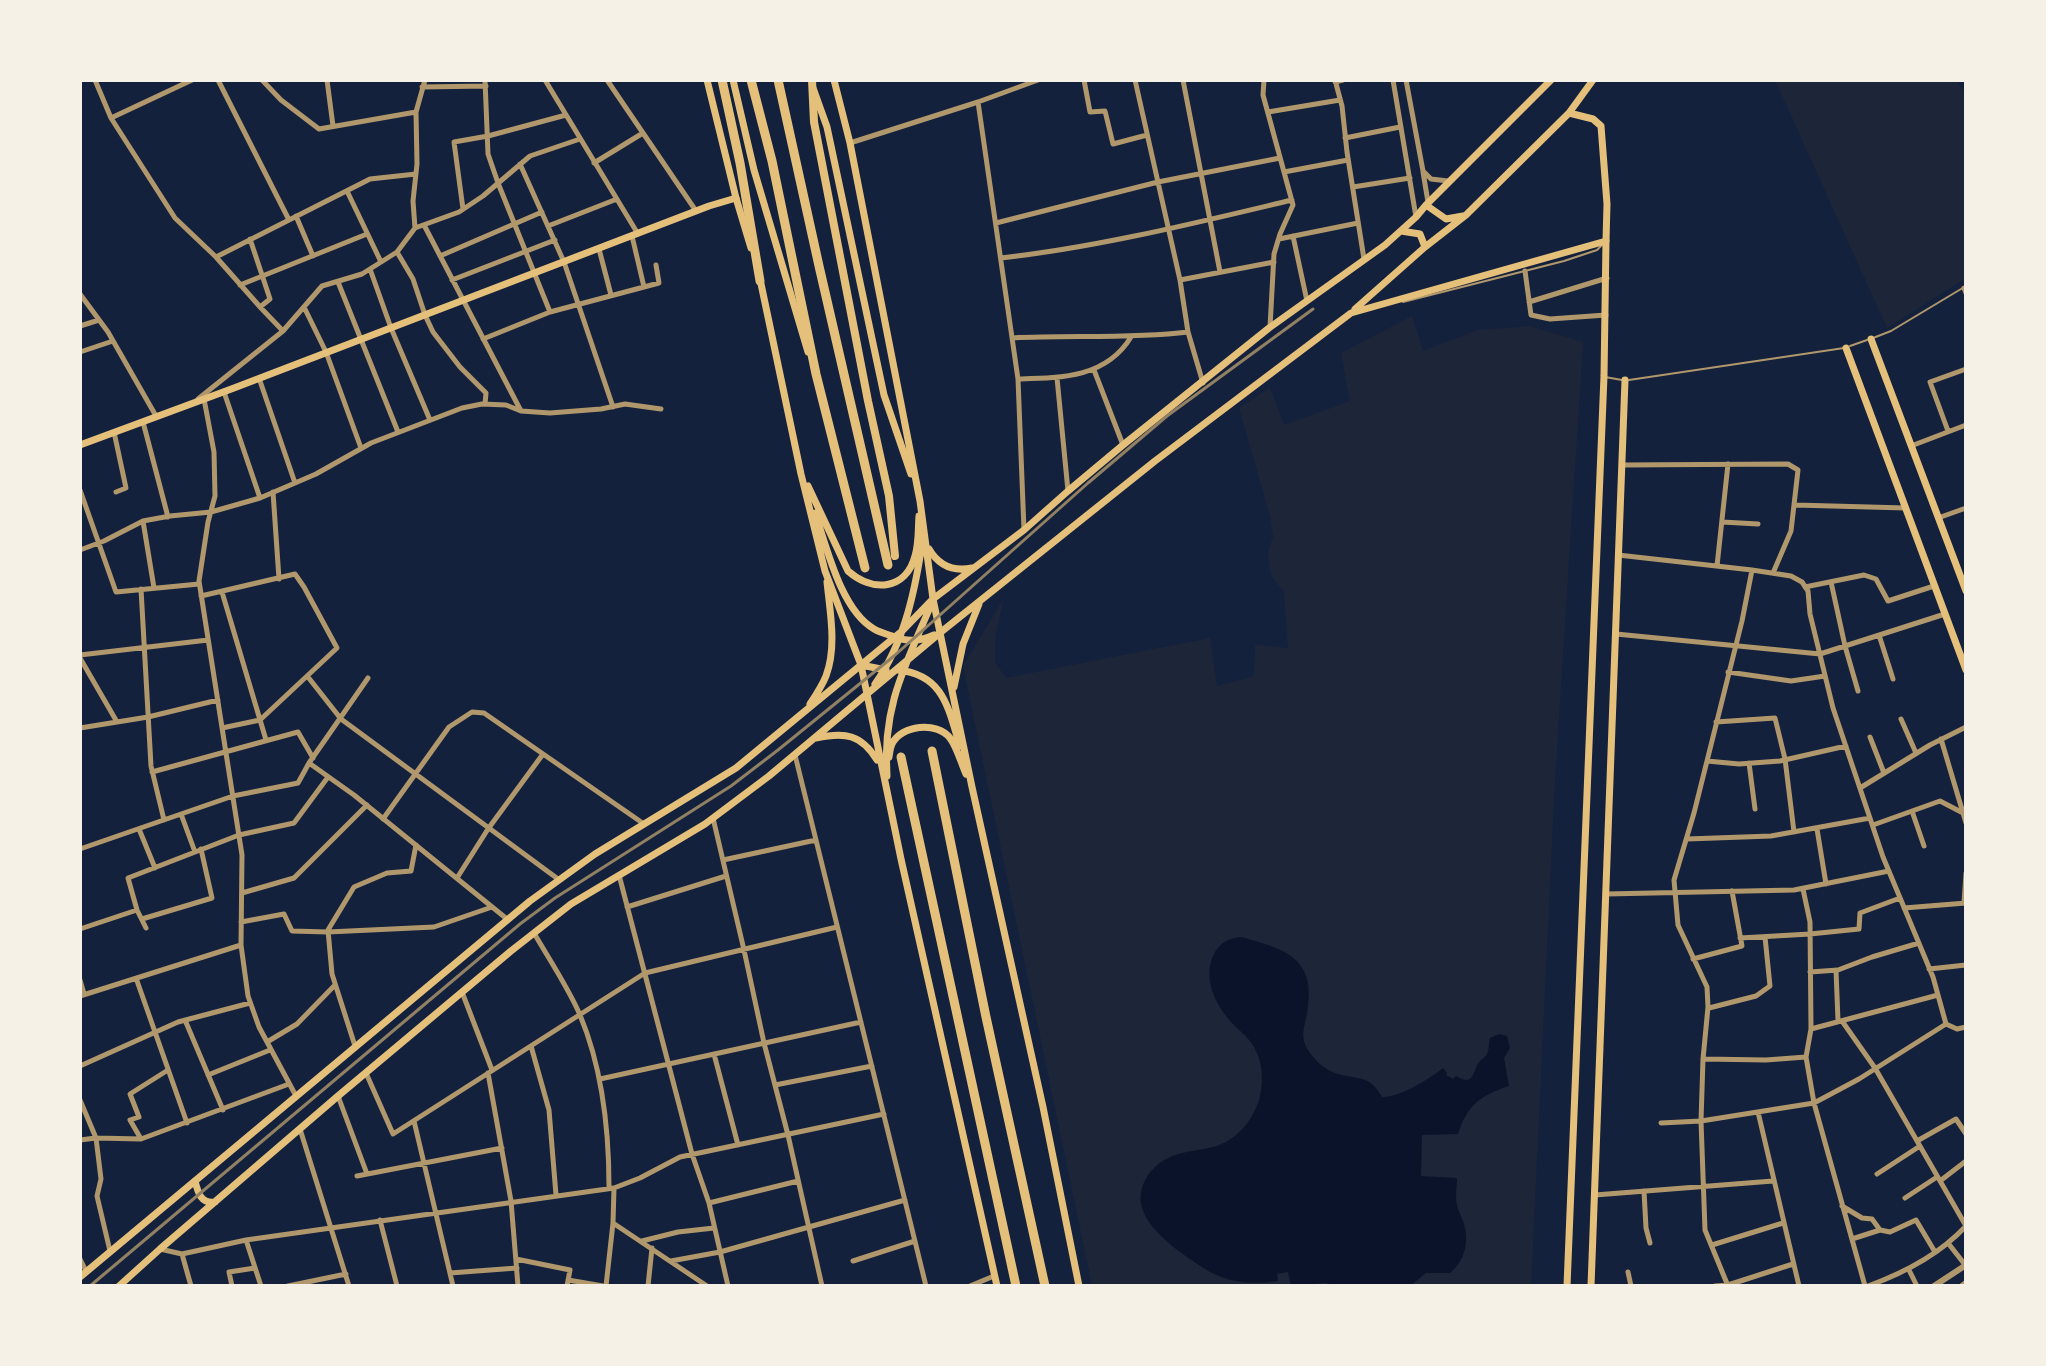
<!DOCTYPE html>
<html>
<head>
<meta charset="utf-8">
<style>
  body { margin:0 }
  #map { position:relative; width:2046px; height:1366px; overflow:hidden; background:#14213d; font-family:Figtree,sans-serif }
  canvas { display:block }
  .frame { position:absolute; inset:0; border:82px solid #f6f1e7; pointer-events:none }
</style>
</head>
<body>
<div id="map">
<canvas width="2046" height="1366"></canvas>
<div class="frame"></div>
</div>
<script>
const ctx = document.querySelector('canvas').getContext('2d');
ctx.lineJoin = 'round';
function fill(path, color) {
  ctx.fillStyle = color;
  ctx.fill(path, 'evenodd');
}
function trace(path, color, width, dash) {
  ctx.strokeStyle = color;
  ctx.lineWidth = width;
  ctx.lineCap = dash ? 'butt' : 'round';
  ctx.setLineDash(dash || []);
  ctx.stroke(path);
}
fill(new Path2D(`
  M1775 80H1956L1966 93V278L1887 328Z
  M1412 316 1423 351 1478 330 1530 326 1583 342 1555 779 1531 1286H1092L963 666 1004 598 995 638V662L1006 678 1210 638 1217 686 1254 676 1255 645 1288 648 1284 592 1271 575 1268 552 1273 537 1270 516 1239 408 1270 388 1284 425 1350 401 1341 353Z`), '#1d2539');
fill(new Path2D(`
  M1242 937C1287 950 1317 958 1307 1014 1304 1027 1300 1038 1308 1050 1316 1062 1327 1072 1342 1075 1363 1080 1370 1076 1382 1097 1401 1097 1429 1079 1443 1068L1447 1073 1446 1075 1453 1079 1456 1076C1474 1087 1472 1073 1479 1062 1483 1057 1486 1058 1488 1051 1489 1047 1489 1042 1490 1038L1499 1034 1507 1036 1510 1048 1504 1058 1509 1086C1480 1096 1468 1104 1458 1134L1422 1135 1421 1176 1457 1178C1457 1186 1455 1196 1457 1205 1458 1211 1462 1217 1464 1224 1469 1242 1465 1261 1450 1273H1426L1410 1286H1338L1325 1283 1291 1286 1288 1272 1277 1274 1278 1281C1251 1285 1225 1283 1202 1267 1178 1251 1129 1220 1143 1185 1147 1174 1155 1165 1166 1159 1181 1151 1197 1151 1213 1147 1238 1141 1258 1115 1261 1090 1263 1076 1262 1062 1255 1049 1250 1038 1239 1031 1231 1022 1215 1004 1203 979 1213 956 1219 943 1228 938 1242 937Z`), '#0b132b');
trace(new Path2D(`
  M1403 302 1564 261 1597 250 1603 244
  M1873 338 1891 331 1966 286
  M1850 346 1867 340
  M1605 377 1622 380
  M1629 380 1844 348`), '#b1986c', 2);
trace(new Path2D(`
  M95 80 111 118 175 218 216 257 261 308 283 331
  M218 80 289 220
  M262 80 281 100 319 129 416 112
  M327 80 333 126
  M485 80 488 154 498 183 550 312
  M545 80 638 234
  M607 80 696 211
  M1084 80 1090 112 1105 111 1113 144 1147 135
  M1135 80 1180 280 1188 332 1203 383
  M1183 80 1220 272
  M1264 80 1263 95 1293 205 1280 234 1274 254 1270 327
  M1335 80 1342 106 1347 152 1364 259
  M1393 80 1416 217
  M1406 80 1423 171 1431 179 1448 181
  M1335 82 1343 80
  M422 87 486 86
  M978 102 1018 379 1024 530
  M1268 112 1340 100
  M111 118 192 80
  M1345 138 1400 127
  M850 143 978 102 1038 80
  M594 163 643 133
  M520 164 564 262 613 407
  M1284 172 1348 160
  M1423 172 1428 202
  M1353 187 1410 178
  M347 191 381 262
  M463 209 454 142 488 136 566 115
  M296 216 313 256
  M996 223 1158 182 1280 158
  M424 225 521 411
  M548 226 617 199
  M415 228 413 201 417 164 416 112 425 80
  M632 236 644 287
  M1293 236 1307 301
  M250 239 270 299 260 307
  M1279 239 1358 223
  M599 249 611 295
  M397 252 413 279 425 315 433 332 460 367 486 393 485 404
  M440 256 542 212
  M216 257 370 179 416 174
  M1001 258C1099 247 1195 223 1292 200
  M370 269 391 328 430 420
  M1525 271 1531 315 1550 319 1606 315
  M452 280 555 240
  M1180 280 1274 262
  M338 282 398 432
  M240 285 367 234
  M1964 288 1966 293
  M80 294 108 332 156 416
  M1529 302 1607 278
  M304 307 326 352 361 448
  M80 326 99 320
  M1013 338C1071 335 1130 339 1188 332
  M483 339 550 312 659 283 656 265
  M80 352 113 341
  M1094 370 1123 445
  M259 378 295 483
  M1057 378 1068 491
  M1018 379C1061 378 1106 378 1131 337
  M224 392 260 498
  M198 399 283 331 322 286 362 274 397 252 415 228 459 212 483 196 530 156 580 139
  M204 399 214 452 215 496 208 522 199 581 242 855 241 945 248 996 259 1027 296 1096
  M143 422 168 517
  M1948 431 1930 382 1966 369
  M114 432 126 488 116 492
  M1911 446 1966 425
  M1622 465 1788 464 1798 470 1791 531 1773 573
  M80 490 116 592 199 584
  M273 492 279 579
  M1795 505 1906 508
  M1938 518 1966 508
  M143 521 154 588
  M1722 522 1758 524
  M80 550 104 541 143 521 170 516 211 512 260 498 316 474 371 443 462 408 482 404 506 405 521 411 550 413 601 409 625 404 661 409
  M1618 555 1752 570 1791 576 1802 582 1808 591 1810 614 1833 708 1883 857 1933 977 1946 1024
  M1717 566 1728 464
  M1831 582 1845 646 1858 691
  M1805 587 1864 575 1876 579 1888 601 1934 586
  M141 589 151 766 164 820
  M222 592 266 740
  M201 596 295 574 304 587 337 648 260 720 222 728
  M1616 634 1820 654 1945 614
  M1879 635 1893 679
  M80 655 208 640
  M80 658 117 722
  M1728 672 1791 681 1825 676
  M308 677 341 719 558 879
  M1901 719 1916 753
  M1716 722 1775 718 1785 759 1794 832
  M80 728 148 717 218 700
  M1870 737 1884 773
  M1941 739 1966 823
  M795 755 926 1286
  M1707 761 1739 764 1780 761 1846 746
  M309 763 354 795 507 919
  M1749 763 1755 809
  M152 772 298 732 313 758
  M1860 788 1930 745 1966 727
  M1912 811 1924 846
  M181 814 195 852
  M713 818 744 950 764 1043 788 1135 822 1286
  M383 819 449 727 472 712 484 713 644 824
  M1873 825 1940 801 1963 813 1966 812
  M139 829 155 868
  M1817 829 1826 884
  M1687 839 1771 836 1870 818
  M80 849 233 796 298 783 309 763 368 678
  M723 860 816 840
  M619 875 692 1154 709 1203 728 1286
  M457 878 488 829 543 754
  M1803 889 1810 922 1811 1029 1806 1057 1814 1103 1865 1286
  M242 893 294 878 367 805
  M1606 894 1794 890 1889 871
  M1964 903 1966 873
  M627 907 726 876
  M1904 908 1966 903
  M142 919 212 898 201 849
  M241 922 284 914 292 931 328 932 434 927 492 907
  M146 928 137 910 128 878 239 835 294 823 328 777
  M80 929 137 910
  M534 933C549 959 569 989 580 1015 603 1070 609 1129 609 1187
  M1740 938 1810 934 1859 929 1860 913 1900 898
  M1693 959 1742 946 1732 891
  M1929 969 1966 965
  M1836 970 1838 1021
  M1810 972 1838 970 1872 957 1919 943
  M136 978 187 1123
  M80 980 84 994
  M462 992 492 1070
  M80 996 241 945
  M1709 1008 1756 996 1770 986 1765 937
  M185 1020 223 1110
  M1842 1021 1875 1068 1966 1226C1939 1255 1904 1273 1868 1286
  M1811 1029 1938 995
  M267 1042 297 1024 335 985
  M355 1046 332 974 328 930 354 887 387 873 411 871 416 845
  M531 1046 549 1110 556 1195
  M714 1054 738 1145
  M1703 1059 1766 1060 1806 1057
  M80 1066 178 1022 250 1003
  M366 1073 393 1134 645 973 837 927
  M488 1073 511 1201 518 1286
  M208 1075 270 1050
  M600 1079 861 1022
  M775 1085 872 1066
  M338 1096 367 1174
  M80 1100 96 1138 101 1179 97 1196 110 1251
  M1758 1112 1799 1286
  M414 1121 453 1286
  M1661 1123 1701 1121 1814 1103 1859 1079 1946 1024 1957 1029 1966 1027
  M300 1129 349 1286
  M141 1139 130 1120 139 1117 130 1094 168 1070
  M80 1140 96 1138 141 1139 289 1084
  M1917 1141 1956 1119 1966 1134
  M1877 1174 1920 1146
  M357 1176 502 1148
  M1940 1181 1966 1161
  M1644 1191 1646 1228 1650 1243
  M1595 1195 1773 1181
  M1905 1198 1937 1177
  M709 1203 798 1181
  M1842 1206 1862 1218 1872 1219 1880 1230
  M380 1220 397 1286
  M613 1223 707 1286
  M1852 1239 1880 1230 1890 1232 1916 1220 1935 1252
  M246 1240 261 1286
  M642 1241 678 1232 714 1228
  M1948 1243 1966 1266
  M1712 1245 1783 1223
  M160 1249 182 1254 246 1240 614 1188 640 1178 680 1157 884 1114
  M182 1254 191 1286
  M80 1259 86 1271
  M516 1259 570 1270 567 1286
  M671 1261 720 1252 905 1200
  M853 1261 915 1241
  M1909 1270 1917 1286
  M1628 1272 1631 1286
  M450 1273 517 1268
  M568 1280 603 1286
  M232 1286 229 1272 255 1268
  M288 1286 346 1274
  M606 1286 613 1223 614 1188
  M648 1286 652 1248
  M970 1286 994 1276
  M1715 1286 1728 1285 1793 1264
  M1728 1286 1705 1230 1701 1121 1703 1059 1708 1007 1707 987 1678 925 1674 880 1694 813 1742 621 1752 570`), '#b1986c', 5);
trace(new Path2D(`
  M1934 1286 1966 1265
  M1962 1286 1966 1283`), '#b1986c', 6);
trace(new Path2D(`
  M1871 339 1966 591
  M1846 348 1966 670
  M80 445 234 388 709 206 736 198
  M1567 1286 1604 376 1606 241
  M1591 1286 1625 380`), '#e5c07b', 7);
trace(new Path2D(`
  M707 80 736 198 751 248
  M733 80 754 170 808 352
  M834 80 850 143 920 501 933 599 972 787 1043 1107 1079 1286
  M813 88 827 127 884 395 911 474
  M1426 205 1446 219 1463 216
  M1425 247 1466 215 1569 113 1593 80
  M760 279 801 474 825 571 861 665 901 859 997 1286
  M1355 309 1425 247 1420 234 1401 231
  M808 486 848 571C873 593 906 590 915 556 919 543 918 529 919 516
  M815 513C827 548 841 610 874 629 879 632 886 634 892 636 906 642 921 641 934 635
  M929 549C939 566 953 572 972 568
  M861 665 886 670
  M898 670C944 675 948 708 960 746
  M875 684C905 642 916 587 923 537
  M954 687 963 644 979 604
  M810 704C816 695 822 686 826 676 837 647 830 612 827 582
  M816 738C845 732 861 734 877 760
  M889 757C890 752 890 748 892 744 901 725 937 721 950 738 957 747 961 763 966 774
  M887 776C882 707 905 666 931 605
  M195 1181C198 1193 201 1204 215 1202
  M80 1277 530 901 595 854 736 768 901 632 933 599 1024 530 1068 491 1123 445 1269 328 1385 245 1416 217 1426 205 1551 80
  M119 1286 160 1249 338 1096 511 951 571 904 705 824 769 776 941 632 1155 461 1351 313 1606 241 1607 204 1601 126 1593 119 1569 113`), '#e5c07b', 7);
trace(new Path2D(`
  M812 80 814 122 868 401 889 496 895 556`), '#e5c07b', 8);
trace(new Path2D(`
  M722 80 740 163 760 281
  M751 80 772 161 816 374 865 568
  M778 80 819 266 888 565
  M932 751 986 1017 1045 1286
  M901 757 1016 1286`), '#e5c07b', 9);
trace(new Path2D(`
  M90 1286 520 924 555 898 731 786 778 750 894 656 1088 483 1167 416 1313 309`), '#918062', 3);
</script>
</body>
</html>
